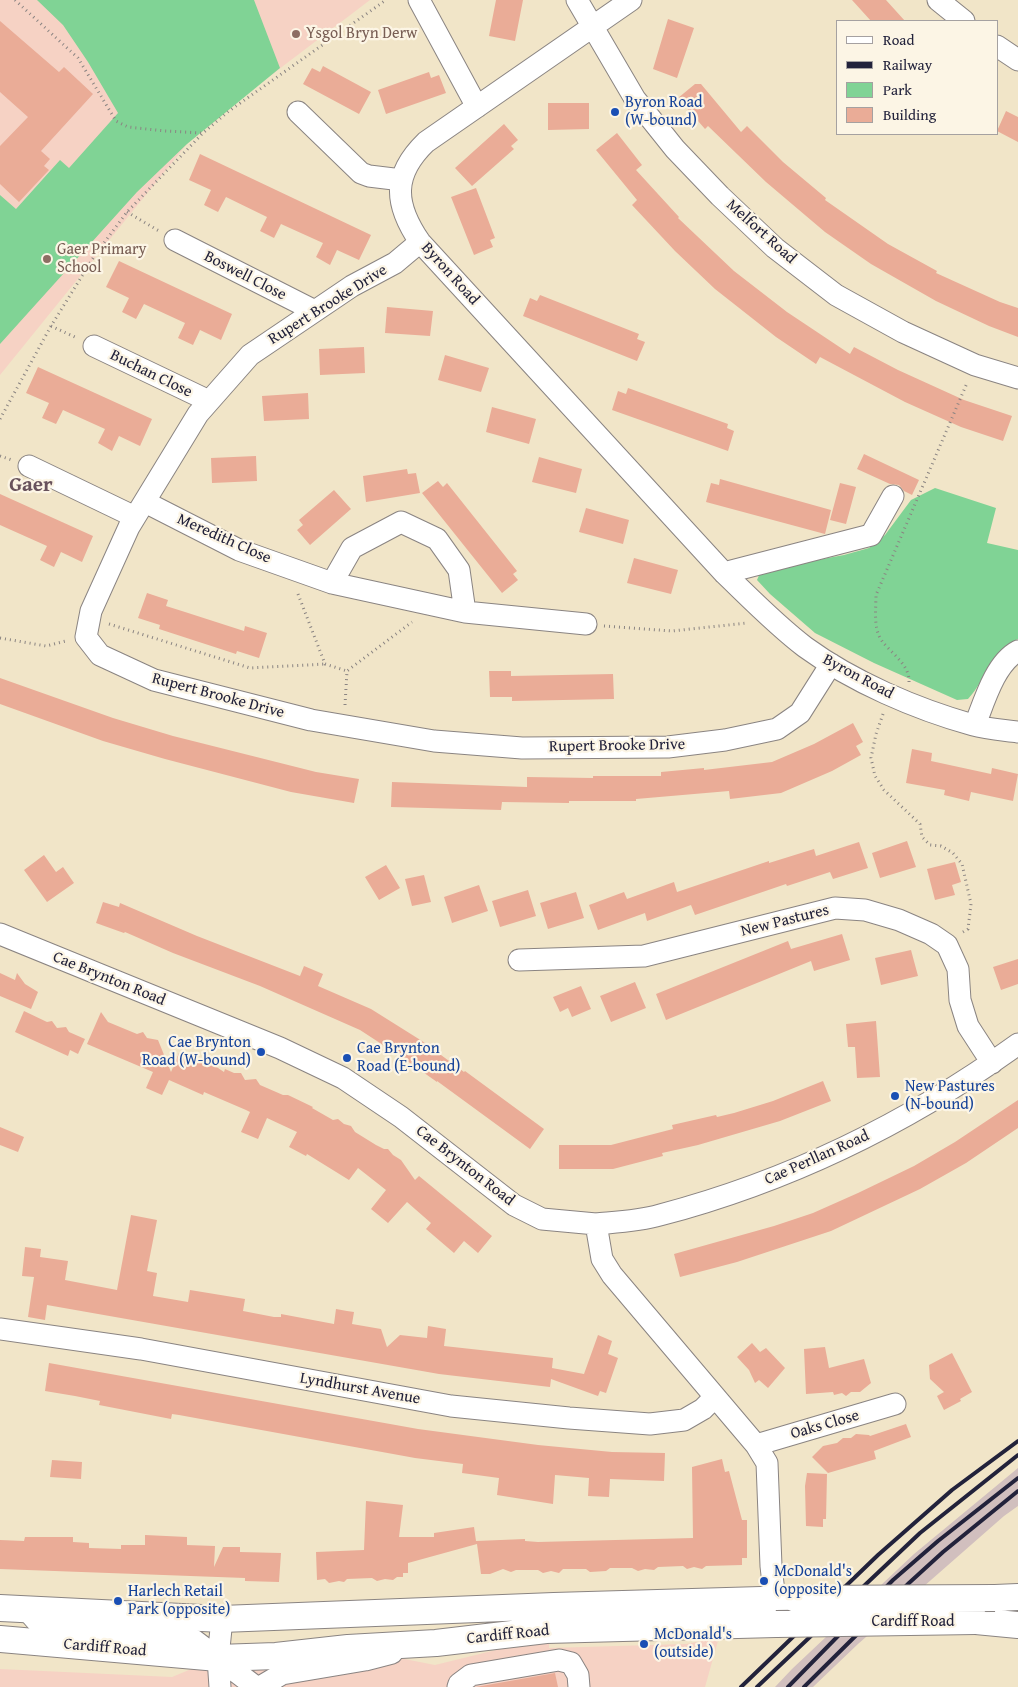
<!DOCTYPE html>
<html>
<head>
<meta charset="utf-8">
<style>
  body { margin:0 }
  #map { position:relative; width:1018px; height:1687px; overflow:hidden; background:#f1e5c8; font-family:"Gentium Book Plus",serif }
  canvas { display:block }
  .legend { position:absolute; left:836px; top:20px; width:162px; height:115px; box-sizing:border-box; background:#fcf5e5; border:1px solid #a5a1a1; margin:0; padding:6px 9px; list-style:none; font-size:15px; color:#22223b }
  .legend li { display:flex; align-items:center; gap:10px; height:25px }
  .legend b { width:25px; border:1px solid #a5a1a1 }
</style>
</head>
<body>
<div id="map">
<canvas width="1018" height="1687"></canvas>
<ul class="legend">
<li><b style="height:6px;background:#fff"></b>Road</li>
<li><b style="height:6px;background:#22223b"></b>Railway</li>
<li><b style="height:14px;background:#80d395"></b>Park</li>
<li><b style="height:14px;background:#eaac97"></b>Building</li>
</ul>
</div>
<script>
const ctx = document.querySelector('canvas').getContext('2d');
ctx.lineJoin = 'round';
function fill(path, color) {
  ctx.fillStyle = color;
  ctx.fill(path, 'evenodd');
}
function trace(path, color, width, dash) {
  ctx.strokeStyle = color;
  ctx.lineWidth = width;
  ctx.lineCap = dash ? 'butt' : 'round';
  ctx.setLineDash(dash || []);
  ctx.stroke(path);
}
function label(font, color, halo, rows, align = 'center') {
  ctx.font = font + ' "Gentium Book Plus",serif';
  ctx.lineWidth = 4.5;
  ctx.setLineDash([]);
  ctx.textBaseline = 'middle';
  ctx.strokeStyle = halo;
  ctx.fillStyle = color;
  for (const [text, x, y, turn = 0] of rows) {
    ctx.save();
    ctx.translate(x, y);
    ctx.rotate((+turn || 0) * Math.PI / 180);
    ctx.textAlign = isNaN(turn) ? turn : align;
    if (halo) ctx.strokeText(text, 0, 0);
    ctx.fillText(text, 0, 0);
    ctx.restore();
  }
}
fill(new Path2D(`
  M0 0H370L245 95 187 144 0 375Z
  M707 1640 718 1641 705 1687H0V1669L172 1677 218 1658 348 1648 435 1665 496 1650 549 1643V1648L686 1644Z`), '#f6d2c4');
fill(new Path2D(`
  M1018 1468V1506L1004 1516 858 1644 813 1687H775L792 1669 914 1554Z`), '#d1bfbe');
fill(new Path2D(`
  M37 0H254L280 68 187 144 137 192 0 344V195L16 209 60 160 69 168 118 113 88 62 63 25Z
  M935 488 996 508 987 543 1018 550V639C992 650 986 680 968 699L957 700 874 663 815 633 770 594 757 580 760 573 768 569 844 555 869 548 885 535 911 500Z`), '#80d395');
fill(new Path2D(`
  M496 0H523L515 41 489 36Z
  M852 0H886L905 21H871Z
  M668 19 694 28 677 78 653 69Z
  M0 21 59 72 64 67 93 94 41 151 50 159 44 166 49 170 19 202 0 184V146L28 117 0 92Z
  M323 66 371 92 359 114 303 84 312 68 320 72Z
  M429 72 431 78 439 75 446 93 386 114 378 90Z
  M695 84H701L741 132 747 126 783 162 826 198 825 200 888 244 937 271 936 273 1000 302 1018 308V337L989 326 936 301 871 264 825 232 766 182 708 126 705 129 678 98Z
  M548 103H589V129L548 130Z
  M1006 111 1018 117V142L997 131Z
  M504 124 518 140 511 146 514 149 472 186 455 168Z
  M617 133 642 165 636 170 679 217 678 218 734 271 787 312 850 354 854 347 898 370 964 400 1012 416 1003 441 961 427 905 402 820 357 816 364 776 337 715 289 675 251 632 205 637 200 596 150Z
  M200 154 371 235 359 260 337 250 330 265 316 257 323 243 281 224 274 238 260 231 267 217 226 197 218 212 204 205 211 190 189 180Z
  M476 188 495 238 490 240 493 247 474 255 451 197Z
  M119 261 232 314 221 340 200 330 193 345 178 338 185 323 144 304 136 319 122 312 129 298 106 287Z
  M540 295 639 334 637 339 645 342 637 361 523 316 530 298 537 301Z
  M387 307 433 311 430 336 385 333Z
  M364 347 365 373 320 375 319 349Z
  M445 355 489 368 481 392 438 380Z
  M38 367 152 419 140 446 119 436 112 451 98 443 105 429 63 410 56 424 42 418 49 403 26 393Z
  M628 388 728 424 727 428 734 431 728 451 612 410 618 391 626 394Z
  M308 393 309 419 264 421 262 396Z
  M492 407 536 419 529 444 486 432Z
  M864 454 919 480 912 495 904 491 899 485 890 484 857 469Z
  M256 456 257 481 212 483 211 458Z
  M539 457 582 469 576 493 532 482Z
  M407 469 408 474 416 473 420 493 366 502 363 476Z
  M720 479 831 510 825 534 706 502 711 483 719 485Z
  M438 481 443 487 447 483 517 571 513 574 518 580 502 593 422 493Z
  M840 483 856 487 846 524 830 520Z
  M334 490 351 509 310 545 297 530 303 525 299 520Z
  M0 494 93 536 82 562 61 552 54 567 40 560 47 546 0 525Z
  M586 508 629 520 623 544 579 532Z
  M634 558 678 570 671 594 627 583Z
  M147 593 168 600 166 606 185 612 244 631 245 626 267 633 259 658 237 651 236 654 159 629 160 625 138 618Z
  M489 671H511V676L613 674 614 699 512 701V697H490Z
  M0 678 113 718 173 736 316 772 359 779 354 803 291 792 165 759 103 741 0 704Z
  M853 723 863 742 856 746 861 755 832 771 781 793 730 799 729 791 636 799V801H569V803L502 802 501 810 391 807 392 782 527 787V777L593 778V776H661V772L704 768V770L772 762 814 744Z
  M912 749 932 753 931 761 991 774 992 768 1018 774 1013 801 971 792 969 801 944 795 945 790 906 783Z
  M907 841 916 867 880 878 872 853Z
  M859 842 868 868 833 879 830 872 787 886 786 884 695 915 691 905 647 921 645 913 598 930 589 905 624 892 627 899 674 882 677 892 769 861V863L814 849 816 856Z
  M44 855 56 872 63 867 74 883 47 902 24 870Z
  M955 862 961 882 952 885 955 895 935 900 927 869Z
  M386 865 400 888 379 900 365 877Z
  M424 875 431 902 412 906 405 879Z
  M479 885 488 911 452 923 444 897Z
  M528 890 536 916 500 927 492 901Z
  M576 892 584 918 548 929 540 903Z
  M103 902 119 907 120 903 197 936 300 976 304 966 323 974 318 986 371 1009 422 1041 464 1072 465 1071 544 1129 530 1149 437 1081V1082L403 1058 360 1030 260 986 173 953 125 932 124 933 96 923Z
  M842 934 850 960 814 971 811 961 666 1020 656 994 788 941 791 949Z
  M911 950 918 976 881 985 875 958Z
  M1018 959V984L1001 990 993 967Z
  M0 973 15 980 17 973 25 984 38 992 31 1009 0 996Z
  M635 982 646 1008 611 1022 600 996Z
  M581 986 591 1009 572 1017 568 1008 560 1012 553 997Z
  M24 1011 47 1022 52 1021 57 1028 66 1027 69 1032 85 1039 78 1054 70 1050 68 1056 15 1032Z
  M101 1012 108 1022 137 1034 143 1032 147 1038 158 1040 171 1072 179 1053 190 1054 196 1060 203 1058 224 1072 225 1069 234 1073H241L245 1080 256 1079 260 1085 283 1095H288L313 1107 312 1108 333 1120 338 1119 344 1124 351 1126 355 1132 376 1145 384 1149H388L393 1155 401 1160 415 1180 419 1176 492 1236 478 1253 464 1241 454 1253 426 1229 431 1223 407 1202 388 1223 371 1209 386 1190 358 1168 349 1180 307 1154 306 1156 289 1147 297 1132 267 1118 258 1139 241 1132 250 1112 246 1110 204 1092 203 1095 169 1080 162 1095 146 1088 153 1072 87 1044Z
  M876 1021 880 1077 857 1078 855 1047H848L846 1024Z
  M823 1081 831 1101 780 1121 698 1145 662 1153 663 1156 613 1169H559V1145H611L673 1129 672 1125 716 1115 717 1117 734 1113 773 1101Z
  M1018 1100V1128L966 1163 920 1189 831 1231 737 1262 680 1277 674 1254 774 1226 813 1213 858 1193 914 1166 955 1142Z
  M0 1127 24 1137 18 1152 0 1145Z
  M131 1215 157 1220 147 1271 157 1273 153 1296 188 1302 190 1290 245 1299 243 1311 274 1317H281V1314L334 1324 336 1309 347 1311 354 1312 352 1324 381 1329 387 1347 400 1335 427 1338 428 1326 446 1329 444 1346 553 1358 552 1368 584 1374 598 1335 612 1341 608 1354 618 1358 606 1393 600 1391 598 1396 551 1379 550 1387 439 1374 47 1305 45 1320 28 1317 34 1277 22 1276 25 1247 41 1249 40 1257 68 1261 65 1280 117 1290Z
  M752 1343 760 1352 766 1348 785 1368 768 1388 759 1380 755 1383 749 1370 737 1357Z
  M825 1347 829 1368 864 1359 871 1383 860 1392H851L846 1396 842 1393 834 1395 833 1392 806 1394 804 1349Z
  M952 1353 972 1392 960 1399 961 1401 944 1410 937 1396 944 1392 930 1379 929 1365Z
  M49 1363 418 1429 538 1445 612 1452 665 1453 664 1481 610 1479 609 1497 588 1496 589 1478 555 1475 553 1504 497 1495 499 1478 462 1473 463 1464 415 1458 179 1415 172 1414 171 1419 99 1405 100 1401 75 1396 45 1391Z
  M906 1424 911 1437 874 1451 876 1459 828 1473 812 1457 823 1446 837 1443 843 1438H851L856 1434 869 1435 870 1436Z
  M722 1459 725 1472 729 1471 742 1520H747V1558H742V1565L706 1566 702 1569 694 1567 687 1569 683 1566 658 1567 654 1570 645 1569 638 1571 632 1568H610L606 1571 590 1572 586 1569H563L559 1573 551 1571 543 1573 538 1570H516L511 1572 503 1569 490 1574H481L477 1544 408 1563V1573H403V1577H397L393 1580 385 1579 377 1581 372 1578 347 1579 344 1582 339 1581 329 1583 325 1579 317 1580 316 1552 364 1550 366 1501 403 1505 399 1537H434V1533L474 1527 476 1541 525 1539V1541L538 1542 693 1538 692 1467Z
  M52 1460 82 1462 81 1479 50 1477Z
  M807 1473 827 1474 826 1519H823V1527L806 1526 805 1486Z
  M145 1535 187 1537V1545L215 1546 214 1567 223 1547H240V1552L281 1553 279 1582 245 1581V1578L0 1569V1540L24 1541 25 1537H73V1542L89 1543V1548L121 1549V1545H145Z
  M555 1673 558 1687H476Z`), '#eaac97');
const minor = new Path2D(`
  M419 0 477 107
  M577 0 635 99 675 149 720 196 775 248 836 295 903 332 975 365 1018 378
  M631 0 426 142C392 175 394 204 420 242L724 573C750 598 776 625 805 647 853 682 916 709 973 725 987 729 1003 730 1018 732
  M938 0 964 21
  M997 46 1018 60
  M298 112 361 173 369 176 402 180
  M175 240 315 311
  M420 242 395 263 352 286 250 355 198 414 129 527 91 611 86 637 100 655 154 680 311 720 434 741 522 748 668 747 725 740 777 729 800 713 831 664
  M94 346 209 401
  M29 466 135 517
  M145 502 239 550 332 583 465 612 586 624
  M724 573 871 535 893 496
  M332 583 352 548 401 522 437 539 459 570 465 612
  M975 725C984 702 995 663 1018 651
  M0 934 280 1048 343 1078 401 1117 514 1205 542 1219 596 1224 602 1259 612 1275 756 1445 767 1463 771 1566 775 1601
  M519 960 644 956 835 908 865 910 899 920 931 934 947 945 958 969 960 1000 968 1026 992 1063
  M596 1224C617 1222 639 1221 660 1215 789 1181 910 1122 1018 1044
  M0 1329 141 1349 451 1406 569 1418 650 1424 684 1420 703 1409 715 1397
  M756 1445 895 1404
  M26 1609 40 1625 194 1640 256 1687
  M220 1687 218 1658 222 1619
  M260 1687 282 1674 365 1660 392 1653
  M458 1687 459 1684 471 1675 559 1660 571 1663 578 1675 579 1687`);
const major = new Path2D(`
  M995 1598 1018 1597
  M0 1608 222 1619 554 1606 796 1599
  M976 1621 1018 1625
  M0 1639 218 1658 276 1656 348 1648 436 1643 546 1630 776 1624`);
trace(minor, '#8a8482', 23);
trace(major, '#8a8482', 28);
trace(new Path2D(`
  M15 0 78 58 116 121 128 127 165 131 202 133
  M127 212 159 231
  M51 326 77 338
  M0 419 51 326 95 255 127 212 203 133 229 111 386 0
  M0 456 12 460
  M298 594 325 664 347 671
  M109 624 250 668 325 664
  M604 626 672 631 747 623
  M0 638 46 646 66 641
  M909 682C910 665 891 653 882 641 873 629 876 609 876 595L967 383
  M345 705 347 671 412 622
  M883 714 876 734 871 758 875 776 884 790 920 824 922 837 930 845 941 846 953 853 962 864 971 904 968 929 963 932`), '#8a8482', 3, [1, 4]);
trace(minor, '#fff', 21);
trace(major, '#fff', 26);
trace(new Path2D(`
  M741 1687 878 1555 952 1490 1018 1441
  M757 1687 920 1533 1018 1455
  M788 1687 893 1580 938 1541 1018 1478
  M804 1687 909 1583 943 1552 1018 1491`), '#22223b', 4);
const majorBridge = new Path2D(`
  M796 1599 995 1598
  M776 1624 976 1621`);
trace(majorBridge, '#8a8482', 28, []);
trace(majorBridge, '#fff', 26);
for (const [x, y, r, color] of [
  [296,34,5,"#8d6e63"],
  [615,112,5,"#1a4fb4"],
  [47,259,5,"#8d6e63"],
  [261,1052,5,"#1a4fb4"],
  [347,1058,5,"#1a4fb4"],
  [895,1096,5,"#1a4fb4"],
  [764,1581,5,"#1a4fb4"],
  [118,1601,5,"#1a4fb4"],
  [644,1644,5,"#1a4fb4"]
]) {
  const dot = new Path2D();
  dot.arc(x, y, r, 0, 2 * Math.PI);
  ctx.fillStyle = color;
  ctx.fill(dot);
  trace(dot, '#fcf5e5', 2);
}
label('16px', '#785e54', '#fcf5e5', [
  ["Ysgol Bryn Derw",306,34],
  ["Gaer Primary",57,250],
  ["School",57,268]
], 'left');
label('16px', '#164399', '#fcf5e5', [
  ["Byron Road",625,103],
  ["(W-bound)",625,121],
  ["Cae Brynton",251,1043,"right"],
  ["Road (W-bound)",251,1061,"right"],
  ["Cae Brynton",357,1049],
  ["Road (E-bound)",357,1067],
  ["New Pastures",905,1087],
  ["(N-bound)",905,1105],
  ["McDonald's",774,1572],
  ["(opposite)",774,1590],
  ["Harlech Retail",128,1592],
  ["Park (opposite)",128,1610],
  ["McDonald's",654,1635],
  ["(outside)",654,1653]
], 'left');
label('16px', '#22223b', '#fcf5e5', [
  ["Melfort Road",761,232,42],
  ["Byron Road",450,274,48],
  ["Boswell Close",245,276,27],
  ["Rupert Brooke Drive",328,305,-32],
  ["Buchan Close",151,374,26],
  ["Meredith Close",224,539,24],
  ["Byron Road",858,677,28],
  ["Rupert Brooke Drive",218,696,15],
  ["Rupert Brooke Drive",617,746,-1],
  ["New Pastures",785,921,-14],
  ["Cae Brynton Road",109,979,22],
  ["Cae Perllan Road",817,1158,-24],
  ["Cae Brynton Road",465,1166,38],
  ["Lyndhurst Avenue",360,1389,10],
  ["Oaks Close",825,1425,-16],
  ["Cardiff Road",913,1622],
  ["Cardiff Road",508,1635,-6],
  ["Cardiff Road",105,1648,5]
]);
label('bold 21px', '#68525b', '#fcf5e5', [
  ["Gaer",31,486]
]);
</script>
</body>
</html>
